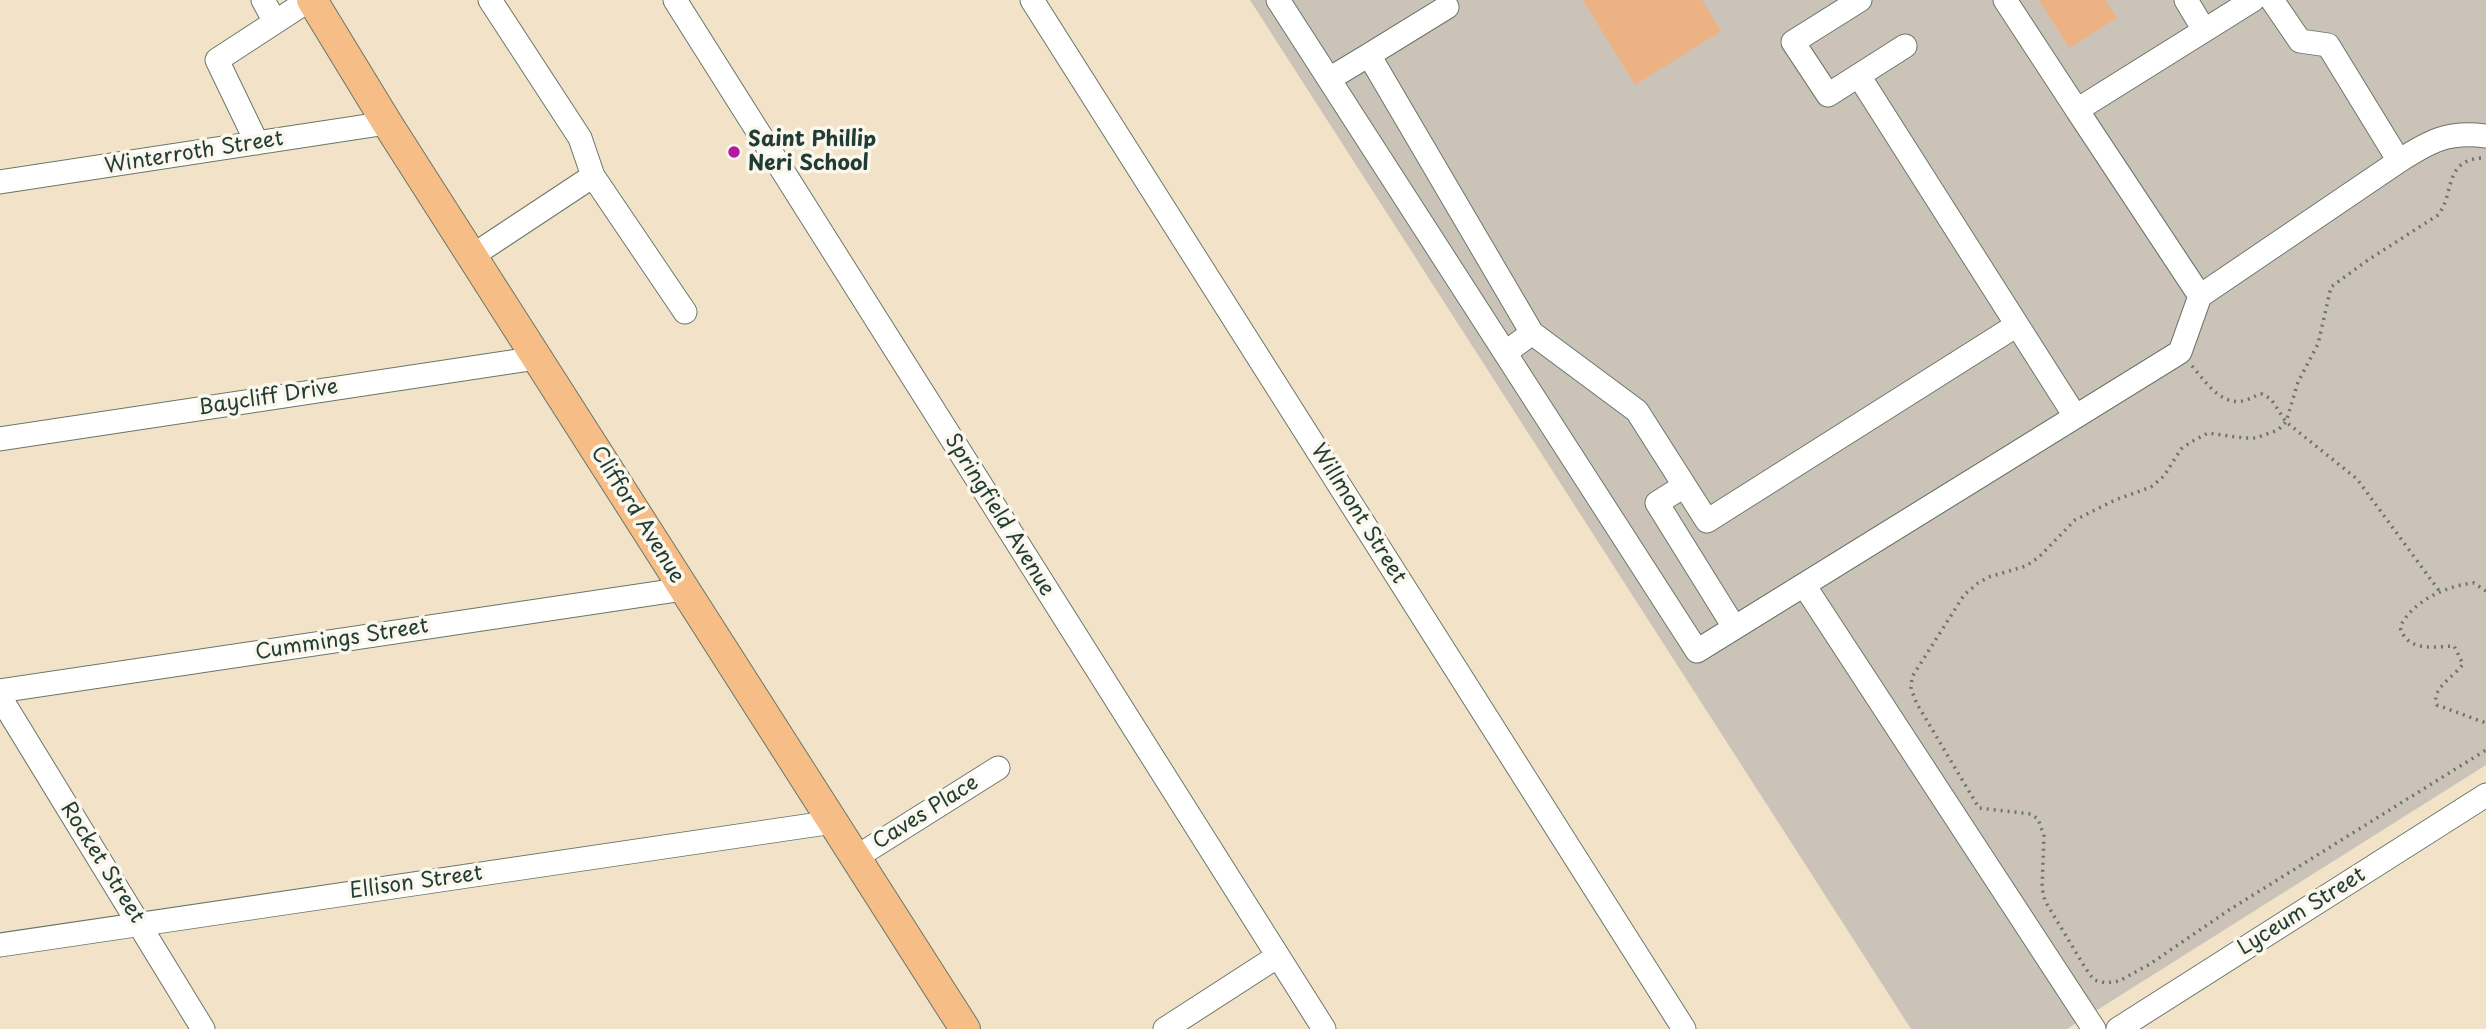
<!DOCTYPE html>
<html>
<head>
<meta charset="utf-8">
<style>
  body { margin:0 }
  canvas { display:block; background:#f2e3c8 }
</style>
</head>
<body>
<canvas width="2486" height="1029"></canvas>
<script>
const ctx = document.querySelector('canvas').getContext('2d');
ctx.lineJoin = 'round';
function fill(path, color) {
  ctx.fillStyle = color;
  ctx.fill(path, 'evenodd');
}
function trace(path, color, width, dash) {
  ctx.strokeStyle = color;
  ctx.lineWidth = width;
  ctx.lineCap = dash ? 'butt' : 'round';
  ctx.setLineDash(dash || []);
  ctx.stroke(path);
}
function label(font, color, halo, rows, align = 'center') {
  ctx.font = font + ' "Playpen Sans",sans-serif';
  ctx.lineWidth = 7;
  ctx.setLineDash([]);
  ctx.textBaseline = 'middle';
  ctx.strokeStyle = halo;
  ctx.fillStyle = color;
  for (const [text, x, y, turn = 0] of rows) {
    ctx.save();
    ctx.translate(x, y);
    ctx.rotate((+turn || 0) * Math.PI / 180);
    ctx.textAlign = isNaN(turn) ? turn : align;
    if (halo) ctx.strokeText(text, 0, 0);
    ctx.fillText(text, 0, 0);
    ctx.restore();
  }
}
fill(new Path2D(`
  M1250 0H2486V765L2067 1029H1911Z`), '#cbc3b8');
fill(new Path2D(`
  M1583 0H1702L1721 31 1635 85Z
  M2039 0H2105L2117 18 2069 48Z`), '#ecb283');
const minor = new Path2D(`
  M263 0 275 22
  M490 0 580 138 593 176
  M675 0 1324 1029
  M1032 0 1684 1029
  M1278 0 1697 651 2180 352 2200 296 2399 161C2430 141 2448 131 2486 136
  M1860 0 1793 42 1828 95 1905 46
  M2005 0 2077 110 2253 0
  M2186 0 2204 30
  M2272 0 2300 41 2328 45 2399 161
  M1369 55 1447 7
  M1859 76 2075 416
  M1329 79 1369 55 1532 333
  M2077 110 2200 296
  M257 143 217 60 309 0
  M0 182 387 123
  M472 256 593 176 685 312
  M1505 353 1532 333 1637 411 1707 521 2017 325
  M0 439 537 358
  M1684 486 1657 503 1734 627
  M1804 585 2094 1029
  M0 691 684 589
  M0 697 203 1029
  M855 858 998 768
  M0 945 833 822
  M1165 1029 1278 956
  M2118 1029 2486 795`);
const major = new Path2D(`
  M312 0 387 123 965 1029`);
trace(minor, '#697768', 25);
trace(major, '#697768', 32);
trace(new Path2D(`
  M2481 158C2443 161 2455 194 2438 215L2365 262 2331 287 2318 344 2298 382 2286 422 2278 430 2256 438H2244L2208 433 2191 442 2181 449 2164 476 2151 487 2115 500 2075 520 2039 557 2026 566 1989 577 1978 583 1964 595 1912 677 1911 689 1917 704 1979 808 2031 814 2038 819 2044 836 2042 888 2045 901 2086 969 2094 980 2106 983 2119 981 2150 964 2229 910 2486 750
  M2192 366C2205 381 2222 408 2246 400 2252 398 2256 395 2262 394L2271 399 2286 422 2357 479 2440 592
  M2486 591 2474 583C2448 585 2412 601 2400 627 2407 652 2433 647 2454 646L2463 664C2455 676 2430 689 2437 705L2486 723`), '#697768', 3.5, [2, 5]);
trace(minor, '#fff', 23);
trace(major, '#f6be86', 30);
for (const [x, y, r, color] of [
  [734,152,7,"#b5179e"]
]) {
  const dot = new Path2D();
  dot.arc(x, y, r, 0, 2 * Math.PI);
  ctx.fillStyle = color;
  ctx.fill(dot);
  trace(dot, '#fbf7ec', 2.5);
}
label('bold 21px', '#1f3d34', '#fbf7ec', [
  ["Saint Phillip",748,140],
  ["Neri School",748,164]
], 'left');
label('21px', '#1f3d34', '#fbf7ec', [
  ["Winterroth Street",194,153,-9],
  ["Baycliff Drive",268,398,-9],
  ["Willmont Street",1358,514,58],
  ["Clifford Avenue",637,515,58],
  ["Springfield Avenue",999,515,58],
  ["Cummings Street",342,640,-9],
  ["Caves Place",926,813,-32],
  ["Rocket Street",102,863,58],
  ["Ellison Street",416,883,-8],
  ["Lyceum Street",2302,912,-32]
]);
</script>
</body>
</html>
